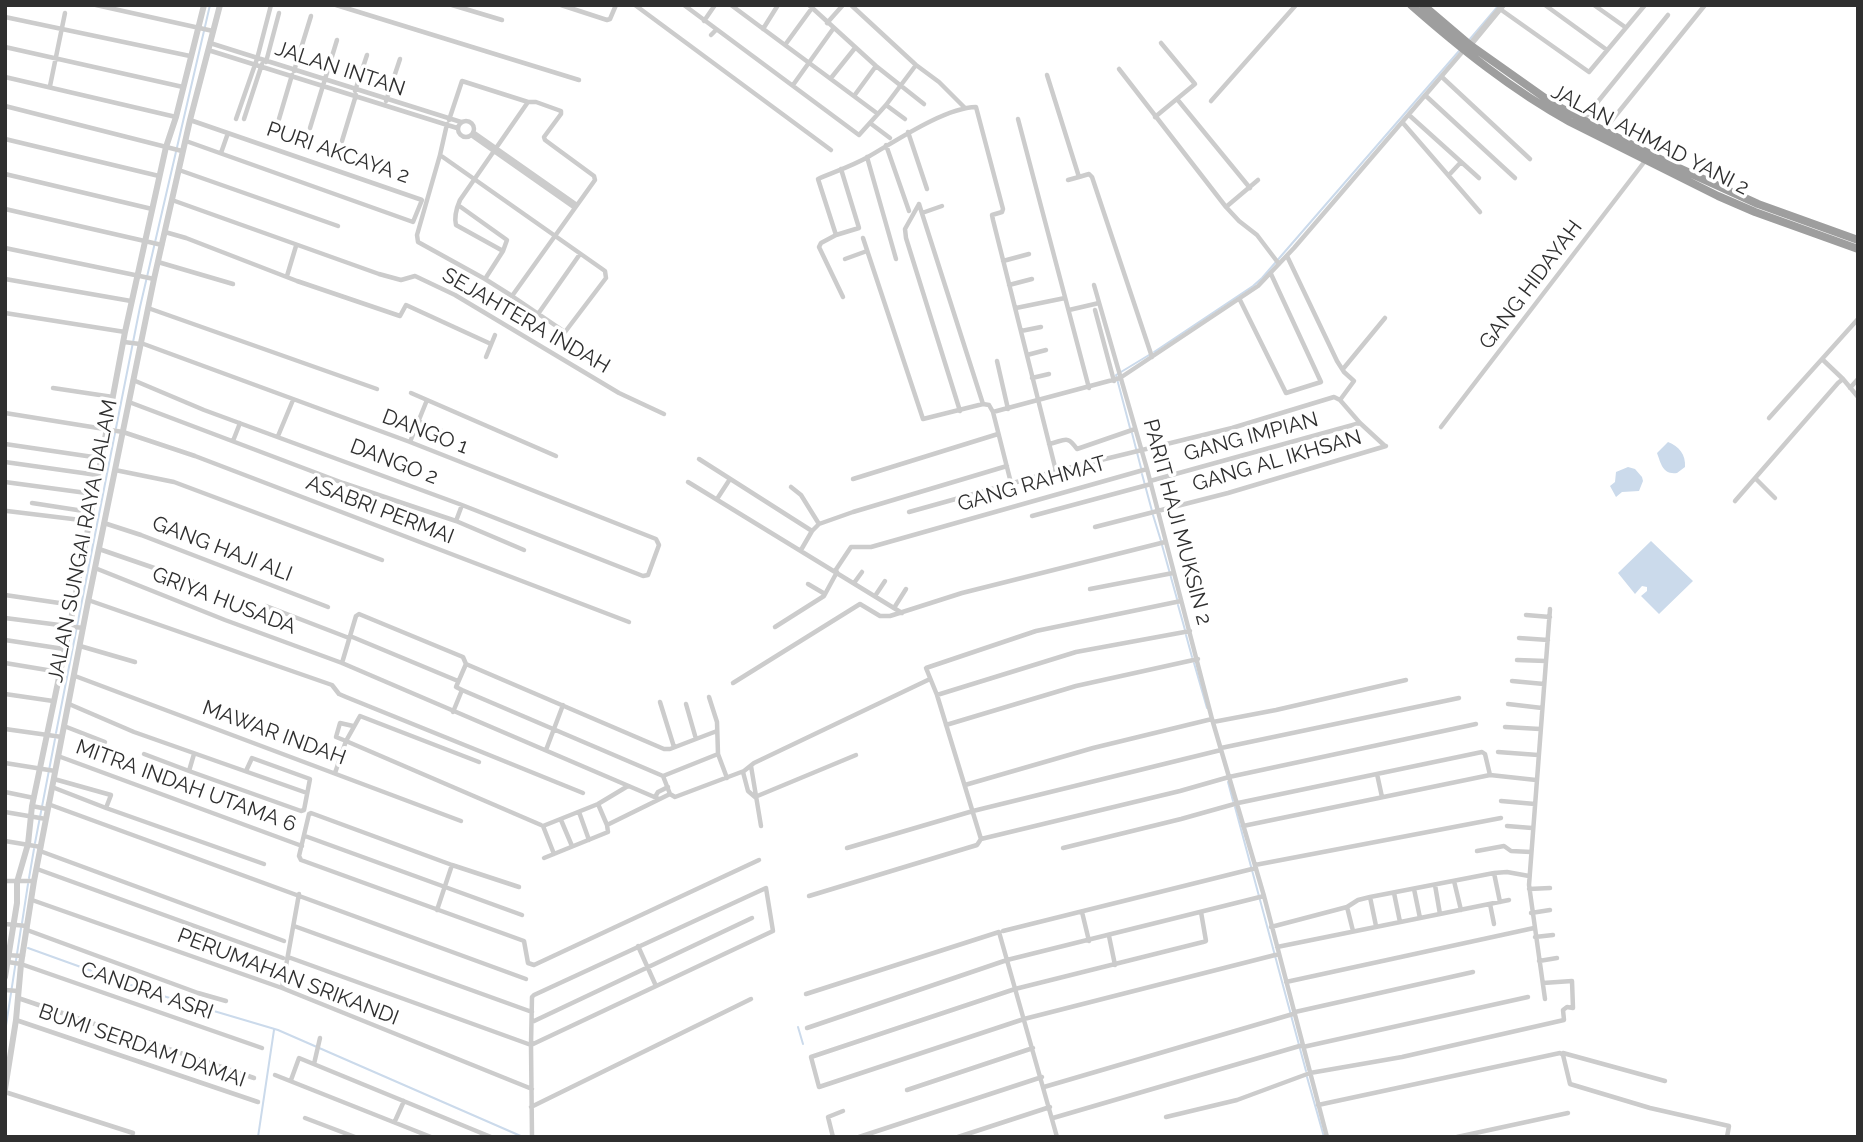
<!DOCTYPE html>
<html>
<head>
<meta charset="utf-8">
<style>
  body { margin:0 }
  #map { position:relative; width:1863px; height:1142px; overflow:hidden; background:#fff; font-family:Raleway,sans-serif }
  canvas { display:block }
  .frame { position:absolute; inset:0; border:7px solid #2f2f2f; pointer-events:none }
</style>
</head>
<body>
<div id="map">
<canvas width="1863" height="1142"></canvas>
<div class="frame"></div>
</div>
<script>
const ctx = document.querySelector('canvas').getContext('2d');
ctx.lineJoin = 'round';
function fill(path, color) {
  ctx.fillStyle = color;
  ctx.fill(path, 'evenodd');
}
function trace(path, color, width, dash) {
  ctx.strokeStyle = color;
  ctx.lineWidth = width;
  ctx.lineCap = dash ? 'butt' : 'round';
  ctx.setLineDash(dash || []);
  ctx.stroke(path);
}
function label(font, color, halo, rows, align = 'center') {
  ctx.font = font + ' Raleway,sans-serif';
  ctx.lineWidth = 7;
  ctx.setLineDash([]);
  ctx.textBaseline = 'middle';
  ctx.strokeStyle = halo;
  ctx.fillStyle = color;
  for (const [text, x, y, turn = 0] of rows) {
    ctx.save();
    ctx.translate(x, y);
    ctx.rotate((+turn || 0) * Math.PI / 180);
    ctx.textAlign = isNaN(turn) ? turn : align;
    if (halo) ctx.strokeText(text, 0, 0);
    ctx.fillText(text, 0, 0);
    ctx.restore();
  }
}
fill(new Path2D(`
  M1668 442C1679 446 1686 455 1685 467L1677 473C1663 475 1661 464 1657 453Z
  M1628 467 1635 469 1642 477 1643 481 1639 491 1622 492 1616 497 1610 486 1615 482 1616 472Z
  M1651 541 1693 581 1659 614 1641 596 1647 591V587L1642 586 1635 594 1618 573Z`), '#cbdaeb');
trace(new Path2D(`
  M1470 39 1499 5
  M1154 352 1253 286 1262 278 1459 51
  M116 428 140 307 210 5
  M1130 428 1116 375 1149 355
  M1132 433 1141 468
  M1142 474 1152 511
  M1153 515 1161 541
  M1162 545 1177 599
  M1178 605 1185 630
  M1186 635 1192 657
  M1194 663 1207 708
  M56 733 115 433
  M1228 782 1233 801
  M1235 807 1306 1071
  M35 843 55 739
  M29 878 34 849
  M22 923 28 884
  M28 948 153 993 278 1030 523 1137
  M798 1027 803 1044
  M5 1032 21 928
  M1307 1077 1324 1137
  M258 1137 274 1030`), '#cbdaeb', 2);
trace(new Path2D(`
  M96 5 213 31
  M336 5 579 80
  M452 5 502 20
  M561 5 607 20 610 19 616 5
  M635 5 831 150
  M684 5 859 135 886 105 916 65
  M731 5 878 114
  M809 5 876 66 924 104
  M851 5 916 65 939 82 965 108
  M1545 5 1607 50
  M1594 5 1625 27
  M1500 9 1589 72 1645 5
  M5 17 190 56
  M704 21 715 5
  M827 23 843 5
  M763 29 778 5
  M711 35 716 30
  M210 43 461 122
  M785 45 812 8
  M5 47 183 87
  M208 50 457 128
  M266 62 279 13
  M1119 69 1226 207 1239 221 1257 235 1279 264
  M294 71 311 16
  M1047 75 1079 177 1089 174 1092 177 1152 357
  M5 77 176 117
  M831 78 855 48
  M1443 78 1530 159
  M793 85 833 29
  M50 86 65 13
  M355 91 367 55
  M854 96 876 66
  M1426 96 1515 178
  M1177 99 1250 188
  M386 101 400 59
  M1211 101 1296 5
  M886 105 905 119
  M5 106 182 151
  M1409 115 1479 178
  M1155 117 1195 84 1161 43
  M236 119 257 59 271 5
  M244 119 262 64
  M279 119 292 75
  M1018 119 1089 388
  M449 120 462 81 528 102
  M1583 120 1668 15
  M458 129a8 8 0 1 1 16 0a8 8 0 1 1-16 0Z
  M870 123 890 138
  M1403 123 1480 212
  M310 128 337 40
  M1604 130 1705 5
  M473 132 577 205
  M908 132 927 189
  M471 135 575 208
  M5 139 159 176
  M186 141 413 222 422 200 190 120
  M342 141 356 95
  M886 145 909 211
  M221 153 228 133
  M440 155 447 124
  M867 157 896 259
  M841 169 859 228 836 235 818 179C834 172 852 166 868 157 896 141 944 108 976 107L1003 209 1002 212 992 215 993 220 1056 471
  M179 170 338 226
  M5 174 152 209
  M1449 175 1461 162
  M1068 180 1079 177
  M172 200 379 274 401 280 415 276 455 295 619 393 664 414
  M919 204 905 229 906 238 960 411
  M919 204 983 404
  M458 205 507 240 503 251 485 279 512 296 595 180 594 176 545 140 544 137 561 114V111L536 102H528L460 200C457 207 454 217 456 225L503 251
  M1226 207 1258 180
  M5 209 162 245
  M922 213 942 206
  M165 232 186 238 297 281 400 316 406 305 491 344
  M836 235 821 243 819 247 843 297
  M863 238 923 419 983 404 989 405 993 412
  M5 248 154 279
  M845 259 867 251
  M1003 261 1029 254
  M158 262 233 284
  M287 276 296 246
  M5 279 131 301
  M485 279 418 242 417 235 440 155 605 271 606 278 565 332 512 296
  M1009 285 1032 279
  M1094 285 1147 469 1212 719 1264 896 1327 1137
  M1240 300 1286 393 1321 382 1271 274
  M148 308 377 389
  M1016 308 1065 298
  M1069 310 1099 303
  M1095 310 1114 381
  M5 313 125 332
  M538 314 580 254
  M1021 331 1041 327
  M124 342 140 344
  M1027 355 1046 350
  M486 357 495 335
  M1822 359 1843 379
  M997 361 1008 409
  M1343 369 1385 318
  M1032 378 1049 374
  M133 380 204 410 462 505 643 576 648 575 659 545 656 539 410 442 141 343
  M53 388 113 397
  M1850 388 1858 379
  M411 393 556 456
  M1340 400 1360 423 1385 446
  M129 402 343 483 456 521 462 505
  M5 413 123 432 195 456 629 622
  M1769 418 1858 319
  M418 421 442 431
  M1441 427 1645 161
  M278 436 293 400
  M233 441 240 423
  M410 442 427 400
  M5 444 100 458
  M1049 444C1066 440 1067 435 1077 449L1135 429
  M699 459 812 531 801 550
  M5 462 97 475
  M115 470 174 482 382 560
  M1755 478 1775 498
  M853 479 998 434
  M1150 481 1360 423
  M5 482 94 494
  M688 482 902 613
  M1011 483 993 412 1120 378 1258 286 1294 248 1464 50
  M791 487 801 495 819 524
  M717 499 730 479
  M1735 501 1838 383 1843 379 1858 397
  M32 503 90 512
  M7 511 89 521
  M909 512 1056 471 1232 428 1334 397 1340 400 1354 381 1344 372 1337 361 1287 256
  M1032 516 1151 484
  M456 521 524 550
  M104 523 141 535 328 607
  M1095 527 1228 493 1386 446
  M812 531 819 524 853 512 1007 466
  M99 549 192 581
  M95 568 225 620 342 663 659 799
  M835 571 851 547H871L1147 469
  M854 583 862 572
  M808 584 825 594
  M1090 589 1173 573
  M5 595 73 605
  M875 596 885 581
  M88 600 332 685 339 694 346 697 583 793
  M266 606 349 638
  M894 608 906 589
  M1526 615 1550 617
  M5 618 83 628
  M775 627 824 596 837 572
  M350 636 458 681
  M1519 638 1548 640
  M5 640 64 649
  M80 646 135 662
  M1517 660 1546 661
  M5 663 59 672
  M342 663 356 616 359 614 463 657 466 664
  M75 676 461 821
  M1512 681 1544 684
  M733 683 860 604 880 616H890L962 593 1165 542
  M462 690 663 776 670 794
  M5 694 53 701
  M937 695 1076 652 1190 631
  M709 697 717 722 718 754
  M660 702 674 747
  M69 704 134 732 307 793
  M686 704 696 739 717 731
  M1508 704 1542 708
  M453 712 462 690 456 687 466 664 664 749H670L696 739
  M1213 722 1276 710 1406 680
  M946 725 1076 686 1198 659
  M64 726 105 742
  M353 726 340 723 336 737 346 741 360 716 479 762
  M1505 727 1540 729
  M5 729 62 737
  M1221 748 1459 698
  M546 750 563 705
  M1498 752 1538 755
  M144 754 189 771
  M194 754 189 771 301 811 304 810 310 779 252 758 246 771
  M58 756 302 846
  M5 763 55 771
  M751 766 761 826
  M743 772 748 791 755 797 856 755
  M335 773 346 741 541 825
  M1377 774 1382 797
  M663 776 718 754 727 778
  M54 779 111 795 106 808 264 864
  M965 785 1093 748 1212 719
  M52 787 106 808
  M5 792 34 798
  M655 797 658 792 668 787
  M1501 801 1535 804
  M48 804 526 979
  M598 804 607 825
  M32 806 47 809
  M5 812 46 819
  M579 812 589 840
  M561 820 572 846
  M1243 826 1490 775 1536 780
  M1507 826 1532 828
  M305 836 522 915
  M981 839 937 695 926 668 1036 631 1181 601
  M5 841 41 847
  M847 848 973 811 1221 750
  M1063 848 1181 819 1238 803 1482 752 1485 754 1490 775
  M40 851 284 941
  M1477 851 1504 846 1511 851 1531 852
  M554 854 543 826 598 804 628 786
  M544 858 608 832 607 825 670 794 675 797 744 771 754 763 930 679
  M1255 865 1501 818
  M37 869 283 958
  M1494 873 1500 902
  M5 881H34
  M1454 881 1461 910
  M1435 885 1440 914
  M519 887 452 865 311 813 309 814 299 856 301 860 524 941 528 963 534 965 759 860
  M1414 889 1420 918
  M1529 889 1550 888
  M1394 893 1400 922
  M809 896 977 845 981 839 1180 791 1229 777 1476 724
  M1370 897 1376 926
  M32 900 282 988 532 1089
  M1490 904 1494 924
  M1347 907 1353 931
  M437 910 452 865
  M1082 912 1089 941
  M1201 912 1206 941 1203 942 1015 989 811 1057 819 1087 1024 1019 1279 954
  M1531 913 1550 910
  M5 924 27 926
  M294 926 532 1012
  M1271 927 1347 907 1358 900 1370 897 1494 873 1507 872 1529 876
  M27 930 198 993 226 1001
  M1003 931 1256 868
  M1109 936 1115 965
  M1535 937 1553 935
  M638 946 656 986
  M1277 947 1509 900
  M5 955 23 956
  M288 957 531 1045 532 997 534 995 766 888 773 931 531 1045 532 1137
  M1539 961 1557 958
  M8 962 21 964 262 1048
  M1286 982 1534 928
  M282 988 299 894
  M5 990 18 991
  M806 994 999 932 1057 1137
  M18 998 254 1078
  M1545 999 1529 885 1550 609
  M16 1020 258 1102
  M532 1022 752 918
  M807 1028 1007 960 1264 896
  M1303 1047 1528 997
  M1563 1053 1665 1081
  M314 1064 320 1038
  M275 1075 431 1137
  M291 1080 299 1058 491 1137
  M1044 1087 1293 1014 1295 1012 1473 972
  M907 1090 1033 1048
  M5 1092 133 1133
  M1318 1105 1560 1053 1563 1055 1570 1084 1650 1108 1729 1126 1727 1137
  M531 1107 751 999
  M1166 1117 1237 1100 1310 1073 1402 1057 1564 1020 1563 1010 1567 1007 1573 1008 1572 981 1543 983
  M305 1118 355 1137
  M1053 1118 1303 1045
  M395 1121 404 1101
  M833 1137 828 1117 843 1111
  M859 1137 1042 1077
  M958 1137 1050 1107
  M1457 1137 1568 1113`), '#ccc', 4.5);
trace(new Path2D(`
  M1470 45 1503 5
  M5 977 17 903V882L28 844 32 806 70 625 125 332 166 147 176 117 204 5
  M5 1089 16 1020 21 964 34 881 87 607 154 279 190 120 220 5`), '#ccc', 6);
trace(new Path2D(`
  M1411 5C1460 48 1512 90 1570 122L1718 196 1755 212 1858 249
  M1423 5 1470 45 1552 103 1583 120 1670 164 1758 204 1858 240`), '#9e9e9e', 8);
label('21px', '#2f2f2f', '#fff', [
  ["JALAN INTAN",340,69,18],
  ["JALAN AHMAD YANI 2",1650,140,27],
  ["PURI AKCAYA 2",338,153,19],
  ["GANG HIDAYAH",1531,285,-53],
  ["SEJAHTERA INDAH",526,321,30],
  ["DANGO 1",425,432,21],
  ["GANG IMPIAN",1251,437,-15],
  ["GANG AL IKHSAN",1277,461,-16],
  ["DANGO 2",394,462,21],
  ["GANG RAHMAT",1032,484,-16],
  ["ASABRI PERMAI",380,510,21],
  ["PARIT HAJI MUKSIN 2",1177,522,75],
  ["JALAN SUNGAI RAYA DALAM",83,541,-79],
  ["GANG HAJI ALI",222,549,21],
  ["GRIYA HUSADA",224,601,21],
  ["MAWAR INDAH",274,733,20],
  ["MITRA INDAH UTAMA 6",186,786,20],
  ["PERUMAHAN SRIKANDI",288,977,21],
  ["CANDRA ASRI",147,991,19],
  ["BUMI SERDAM DAMAI",142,1046,19]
]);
</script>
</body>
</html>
